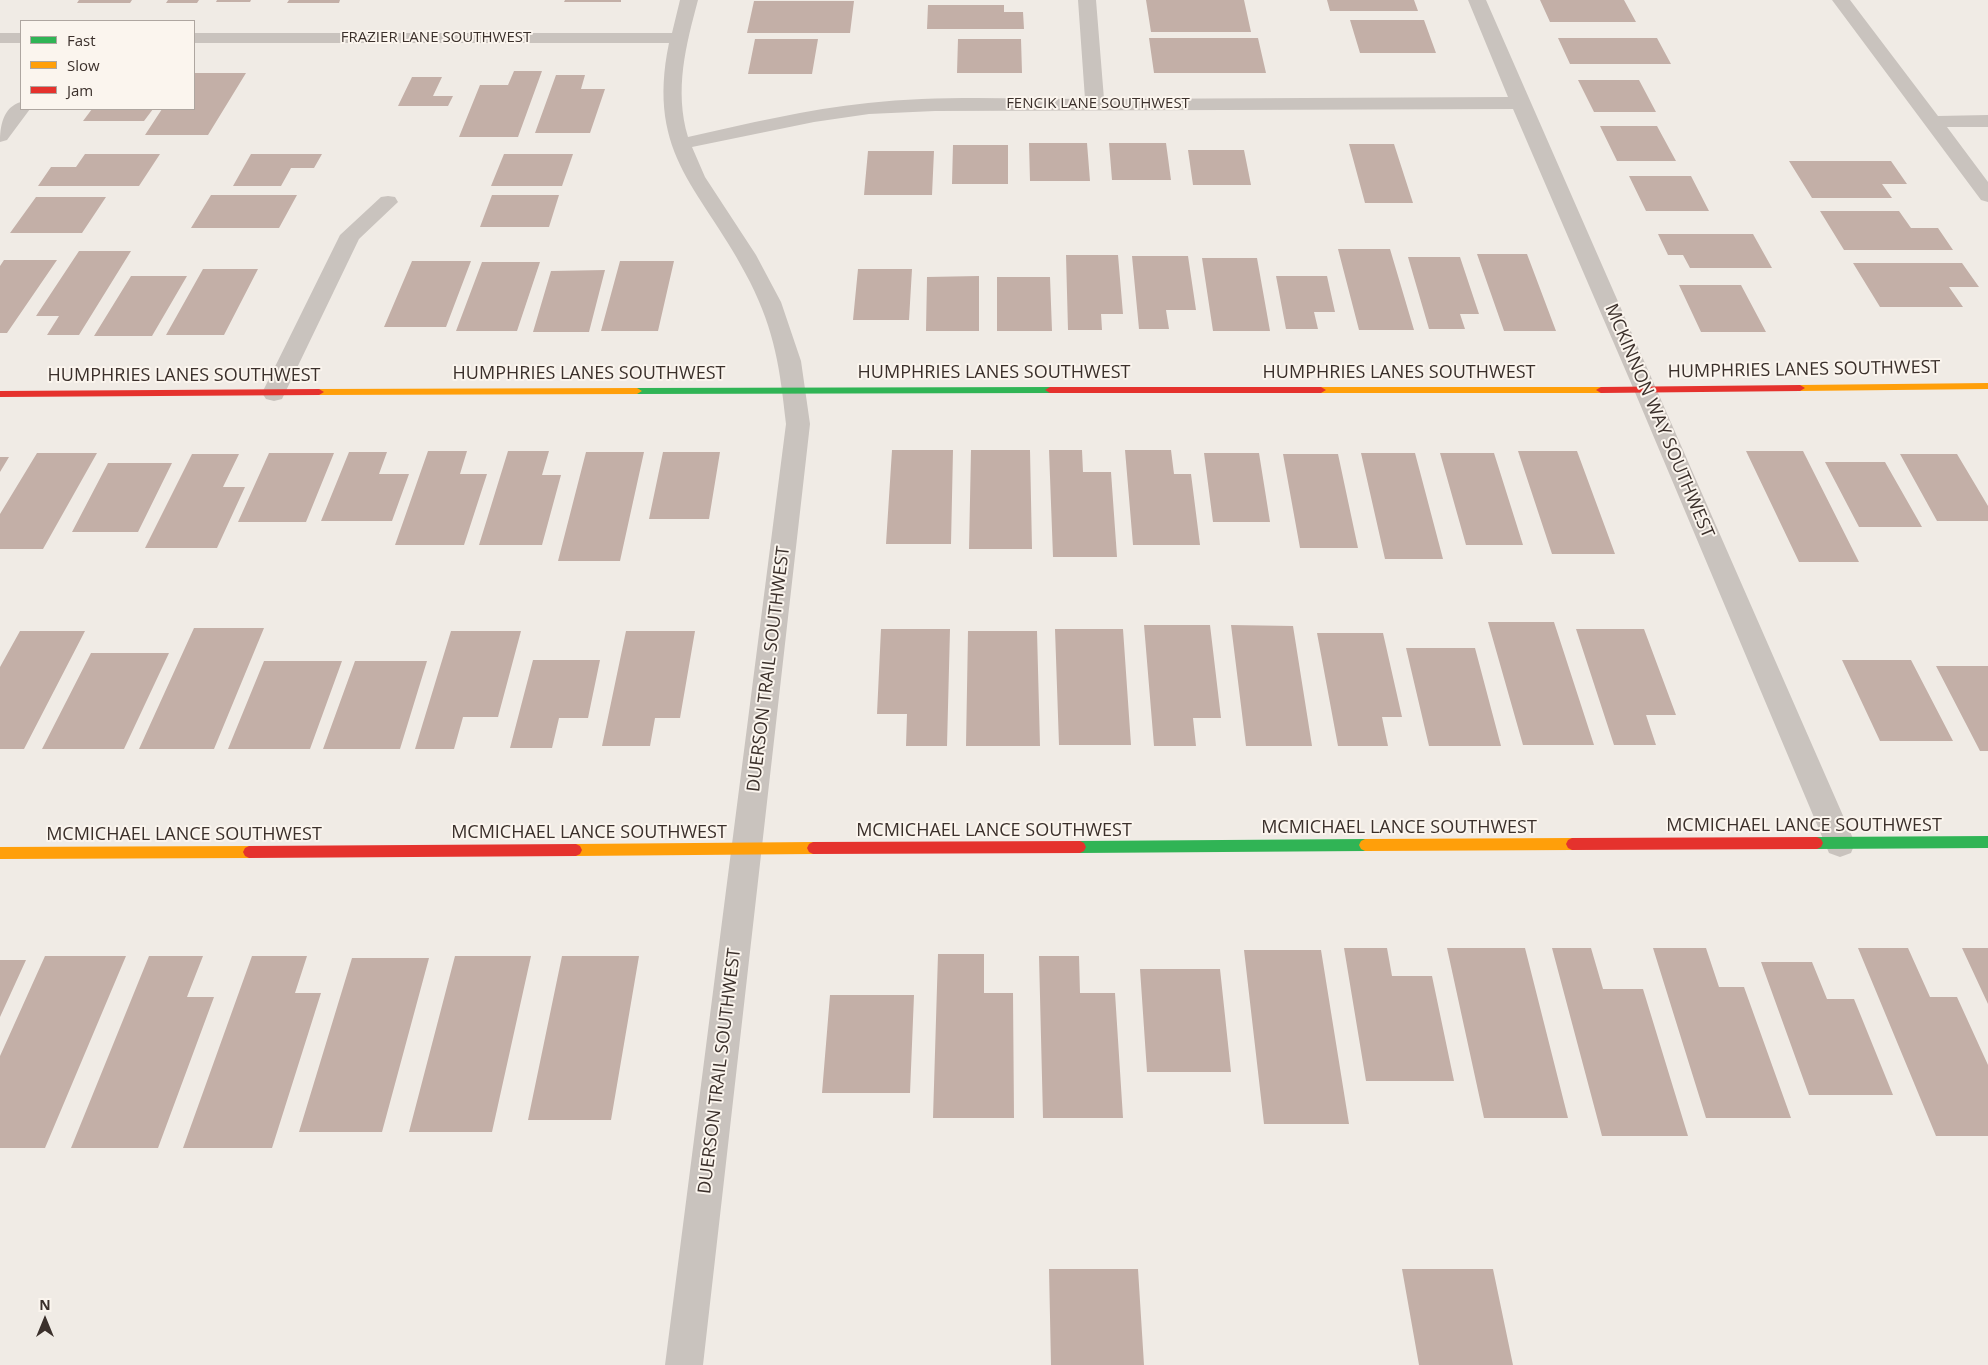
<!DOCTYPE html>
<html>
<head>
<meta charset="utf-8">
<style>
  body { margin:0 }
  #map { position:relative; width:1988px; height:1365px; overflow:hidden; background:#f0ebe5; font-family:"Open Sans",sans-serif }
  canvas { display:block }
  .legend { position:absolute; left:20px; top:20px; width:175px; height:90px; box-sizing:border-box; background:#fbf5ee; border:1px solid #aea6a0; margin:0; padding:6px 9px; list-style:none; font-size:15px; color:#3b302b }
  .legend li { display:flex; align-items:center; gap:10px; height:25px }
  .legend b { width:25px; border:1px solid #aea6a0 }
  .north { position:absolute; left:20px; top:1295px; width:50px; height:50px; -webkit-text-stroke:4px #fbf5ee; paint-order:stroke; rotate:0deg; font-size:14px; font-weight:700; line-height:20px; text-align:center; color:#3b302b }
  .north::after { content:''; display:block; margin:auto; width:18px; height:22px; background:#3b302b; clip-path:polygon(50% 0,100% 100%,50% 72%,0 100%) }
</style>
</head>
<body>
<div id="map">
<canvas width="1988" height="1365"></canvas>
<ul class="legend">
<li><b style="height:6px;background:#30b455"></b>Fast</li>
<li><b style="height:6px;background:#ff9f0a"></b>Slow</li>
<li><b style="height:6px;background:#e5322d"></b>Jam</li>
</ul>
<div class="north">N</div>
</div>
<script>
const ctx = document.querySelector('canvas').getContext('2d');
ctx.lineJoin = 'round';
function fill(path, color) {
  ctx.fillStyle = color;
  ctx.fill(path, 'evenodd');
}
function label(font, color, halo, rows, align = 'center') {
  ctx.font = font + ' "Open Sans",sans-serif';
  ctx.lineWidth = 4;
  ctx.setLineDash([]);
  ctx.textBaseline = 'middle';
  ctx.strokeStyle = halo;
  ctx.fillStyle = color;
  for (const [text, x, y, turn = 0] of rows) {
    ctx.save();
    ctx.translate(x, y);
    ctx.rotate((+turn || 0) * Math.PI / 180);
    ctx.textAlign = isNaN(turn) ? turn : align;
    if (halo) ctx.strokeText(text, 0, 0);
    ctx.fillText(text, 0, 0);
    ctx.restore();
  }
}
fill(new Path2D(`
  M79 0H132L130 3H77Z
  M168 0H199L197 3H166Z
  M217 0H251L250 2H216Z
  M289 0H340L339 3H287Z
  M565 0H621V2H564Z
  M1146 0H1244L1251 32H1151Z
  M1327 0H1414L1418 11H1330Z
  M1540 0H1624L1636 22H1550Z
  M754 1H854L850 33H747Z
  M928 5H1004V12H1023L1024 29H927Z
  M1350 20H1424L1436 53H1360Z
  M1149 38H1258L1266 73H1154Z
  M1558 38H1657L1671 64H1570Z
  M755 39H818L812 74H748Z
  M958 39H1021L1022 73H957Z
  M514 71H542L518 137H459L480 85H508Z
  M194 73H246L208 135H145L162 109H194Z
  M556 75H585L581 89H605L590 133H535Z
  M412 77H442L433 96H453L448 106H398Z
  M1578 80H1639L1656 112H1594Z
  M92 109H153L144 121H83Z
  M1600 126H1657L1676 161H1617Z
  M1029 143H1087L1090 181H1030Z
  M1109 143H1166L1171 180H1112Z
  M1349 144H1394L1413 203H1365Z
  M953 145H1008V184H952Z
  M1188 150H1244L1251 185H1193Z
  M868 151H934L932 195H864Z
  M85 154H160L139 186H38L51 167H76Z
  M251 154H322L314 168H291L281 186H233Z
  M504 154H573L562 186H491Z
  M1789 161H1891L1907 184H1882L1892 198H1812Z
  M1629 176H1691L1709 211H1646Z
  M211 195H297L279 228H191Z
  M492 195H559L549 227H480Z
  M36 197H106L82 233H10Z
  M1820 211H1899L1911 228H1938L1953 250H1844Z
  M1658 234H1753L1772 268H1690L1683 255H1668Z
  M1338 249H1390L1414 330H1359Z
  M79 251H131L79 335H47L59 316H36Z
  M1477 254H1527L1556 331H1504Z
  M1066 255H1118L1123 314H1101L1102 330H1068Z
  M1132 256H1188L1196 310H1166L1169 329H1139Z
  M1408 257H1460L1479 314H1460L1465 329H1429Z
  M1202 258H1257L1270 331H1213Z
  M4 260H57L7 333H0V266Z
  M412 261H471L446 327H384Z
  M620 261H674L658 331H601Z
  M482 262H540L517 331H456Z
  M1853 263H1962L1979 287H1949L1963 307H1880Z
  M203 269H258L224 335H166Z
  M858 269H912L909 320H853Z
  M605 270 589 332H533L551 271Z
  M131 276H187L152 336H94Z
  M979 276V331H926L927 277Z
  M1276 276H1327L1335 312H1314L1318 329H1286Z
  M997 277H1050L1052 331H997Z
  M1679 285H1741L1766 332H1701Z
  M892 450H953L951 544H886Z
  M971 450H1030L1032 549H969Z
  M1049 450H1082L1083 472H1111L1117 557H1053Z
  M1125 450H1171L1174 474H1191L1200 545H1133Z
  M428 451H467L460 474H487L464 545H395Z
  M508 451H549L542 475H561L542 545H479Z
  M1518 451H1577L1615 554H1552Z
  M1746 451H1803L1859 562H1799Z
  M349 452H387L379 474H409L392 521H321Z
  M586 452H644L620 561H558Z
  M663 452H720L709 519H649Z
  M37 453H97L43 549H0V514Z
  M269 453H334L306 522H238Z
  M1204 453H1259L1270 522H1213Z
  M1361 453H1415L1443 559H1385Z
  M1440 453H1494L1523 545H1466Z
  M192 454H239L223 487H245L217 548H145Z
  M1283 454H1338L1358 548H1300Z
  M1900 454H1957L1988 506V521H1937Z
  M0 457H9L0 472Z
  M1825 462H1885L1922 527H1859Z
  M108 463H172L138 532H72Z
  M1488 622H1554L1594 745H1523Z
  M1144 625H1210L1221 718H1193L1196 746H1154Z
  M1231 625 1293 626 1312 746H1246Z
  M194 628H264L214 749H139Z
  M881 629H950L947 746H906L907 714H877Z
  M1055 629H1123L1131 745H1059Z
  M1576 629H1644L1676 715H1646L1656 745H1614Z
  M20 631H85L24 749H0V667Z
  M451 631H521L498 717H463L454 749H415Z
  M626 631H695L680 718H655L650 746H602Z
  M968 631H1037L1040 746H966Z
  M1317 633H1383L1402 717H1382L1388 746H1338Z
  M1406 648H1475L1501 746H1429Z
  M91 653H169L124 749H42Z
  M533 660H600L588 718H559L552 748H510Z
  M1842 660H1911L1953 741H1880Z
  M264 661H342L310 749H228Z
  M355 661H427L400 749H323Z
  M1936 666H1988V751H1980Z
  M1344 948H1387L1392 976H1432L1454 1081H1366Z
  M1447 948H1525L1568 1118H1484Z
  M1552 948H1591L1603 989H1643L1688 1136H1602Z
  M1653 948H1706L1719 987H1744L1791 1118H1706Z
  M1858 948H1908L1930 997H1957L1988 1065V1136H1936Z
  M1962 948H1988V1004Z
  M1244 950H1321L1349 1124H1264Z
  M938 954H984V993H1013L1014 1118H933Z
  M45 956H126L45 1148H0V1056Z
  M149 956H203L187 997H214L158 1148H71Z
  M252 956H307L295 993H321L272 1148H183Z
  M455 956H531L492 1132H409Z
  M562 956H639L611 1120H528Z
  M1039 956H1079L1080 993H1115L1123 1118H1043Z
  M352 958H429L382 1132H299Z
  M0 960H26L0 1017Z
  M1761 962H1812L1827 999H1854L1893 1095H1809Z
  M1140 969H1220L1231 1072H1147Z
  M830 995H914L910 1093H822Z
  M1049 1269H1138L1144 1365H1051Z
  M1402 1269H1493L1513 1365H1419Z`), '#c3afa7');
fill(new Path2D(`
  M680 0H698C686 45 674 90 688 137 747 124 807 109 868 103 939 95 1013 99 1085 99L1078 0H1096L1104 99 1508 97 1468 0H1486L1855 843 1851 853 1840 857 1829 853 1634 390 1513 109 935 111 869 114 814 122 692 147 705 177 756 255 781 302 801 361 810 424 703 1365H665L786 424C780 369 775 332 750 282 704 190 645 158 669 43H194V33H672Z
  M1832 0H1850L1938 116 1988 115V127H1947L1988 182V202L1981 200Z
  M0 33H21V43H0Z
  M21 102V109H30L7 140 0 142C0 126 3 107 21 102Z
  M388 196 395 197 398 202 359 239 282 399 274 401 266 399 262 393 340 235 381 197Z`), '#c9c3be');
fill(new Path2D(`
  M1050 387 1055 390 1050 393 637 394 632 391 637 388Z
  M1988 836V848L1817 849 1813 847 1811 843 1813 839 1817 837Z
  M1365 839 1369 841 1371 845 1369 849 1365 851 1080 853 1076 851 1074 847 1076 843 1080 841Z`), '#30b455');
fill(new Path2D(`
  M1988 383V389L1800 391 1795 388 1800 385Z
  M1321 387H1601L1606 390 1601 393H1321L1316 390Z
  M637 388 642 391 637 394 319 395 314 392 319 389Z
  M1572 838 1576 840 1578 844 1576 848 1572 850 1365 851 1361 849 1359 845 1361 841 1365 839Z
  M813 842 817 844 819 848 817 852 813 854 576 856 572 854 570 850 572 846 576 844Z
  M249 846 253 848 255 852 253 856 249 858 0 859V847Z`), '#ff9f0a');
fill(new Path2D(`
  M1800 385 1805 388 1800 391 1601 393 1596 390 1601 387Z
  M1050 387H1321L1326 390 1321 393H1050L1045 390Z
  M319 389 324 392 319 395 0 397V391Z
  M1817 837 1821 839 1823 843 1821 847 1817 849 1572 850 1568 848 1566 844 1568 840 1572 838Z
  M1080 841 1084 843 1086 847 1084 851 1080 853 813 854 809 852 807 848 809 844 813 842Z
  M576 844 580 846 582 850 580 854 576 856 249 858 245 856 243 852 245 848 249 846Z`), '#e5322d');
label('15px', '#3b302b', '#fbf5ee', [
  ["FRAZIER LANE SOUTHWEST",436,38],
  ["FENCIK LANE SOUTHWEST",1098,104]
]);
label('18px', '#3b302b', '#fbf5ee', [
  ["HUMPHRIES LANES SOUTHWEST",1804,370,-1],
  ["HUMPHRIES LANES SOUTHWEST",994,373],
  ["HUMPHRIES LANES SOUTHWEST",1399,373],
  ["HUMPHRIES LANES SOUTHWEST",589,374],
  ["HUMPHRIES LANES SOUTHWEST",184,376],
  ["MCKINNON WAY SOUTHWEST",1659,421,67],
  ["DUERSON TRAIL SOUTHWEST",769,669,-83],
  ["MCMICHAEL LANCE SOUTHWEST",1804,826],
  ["MCMICHAEL LANCE SOUTHWEST",1399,828],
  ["MCMICHAEL LANCE SOUTHWEST",994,831],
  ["MCMICHAEL LANCE SOUTHWEST",589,833],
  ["MCMICHAEL LANCE SOUTHWEST",184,835],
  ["DUERSON TRAIL SOUTHWEST",720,1071,-83]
]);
</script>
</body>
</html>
